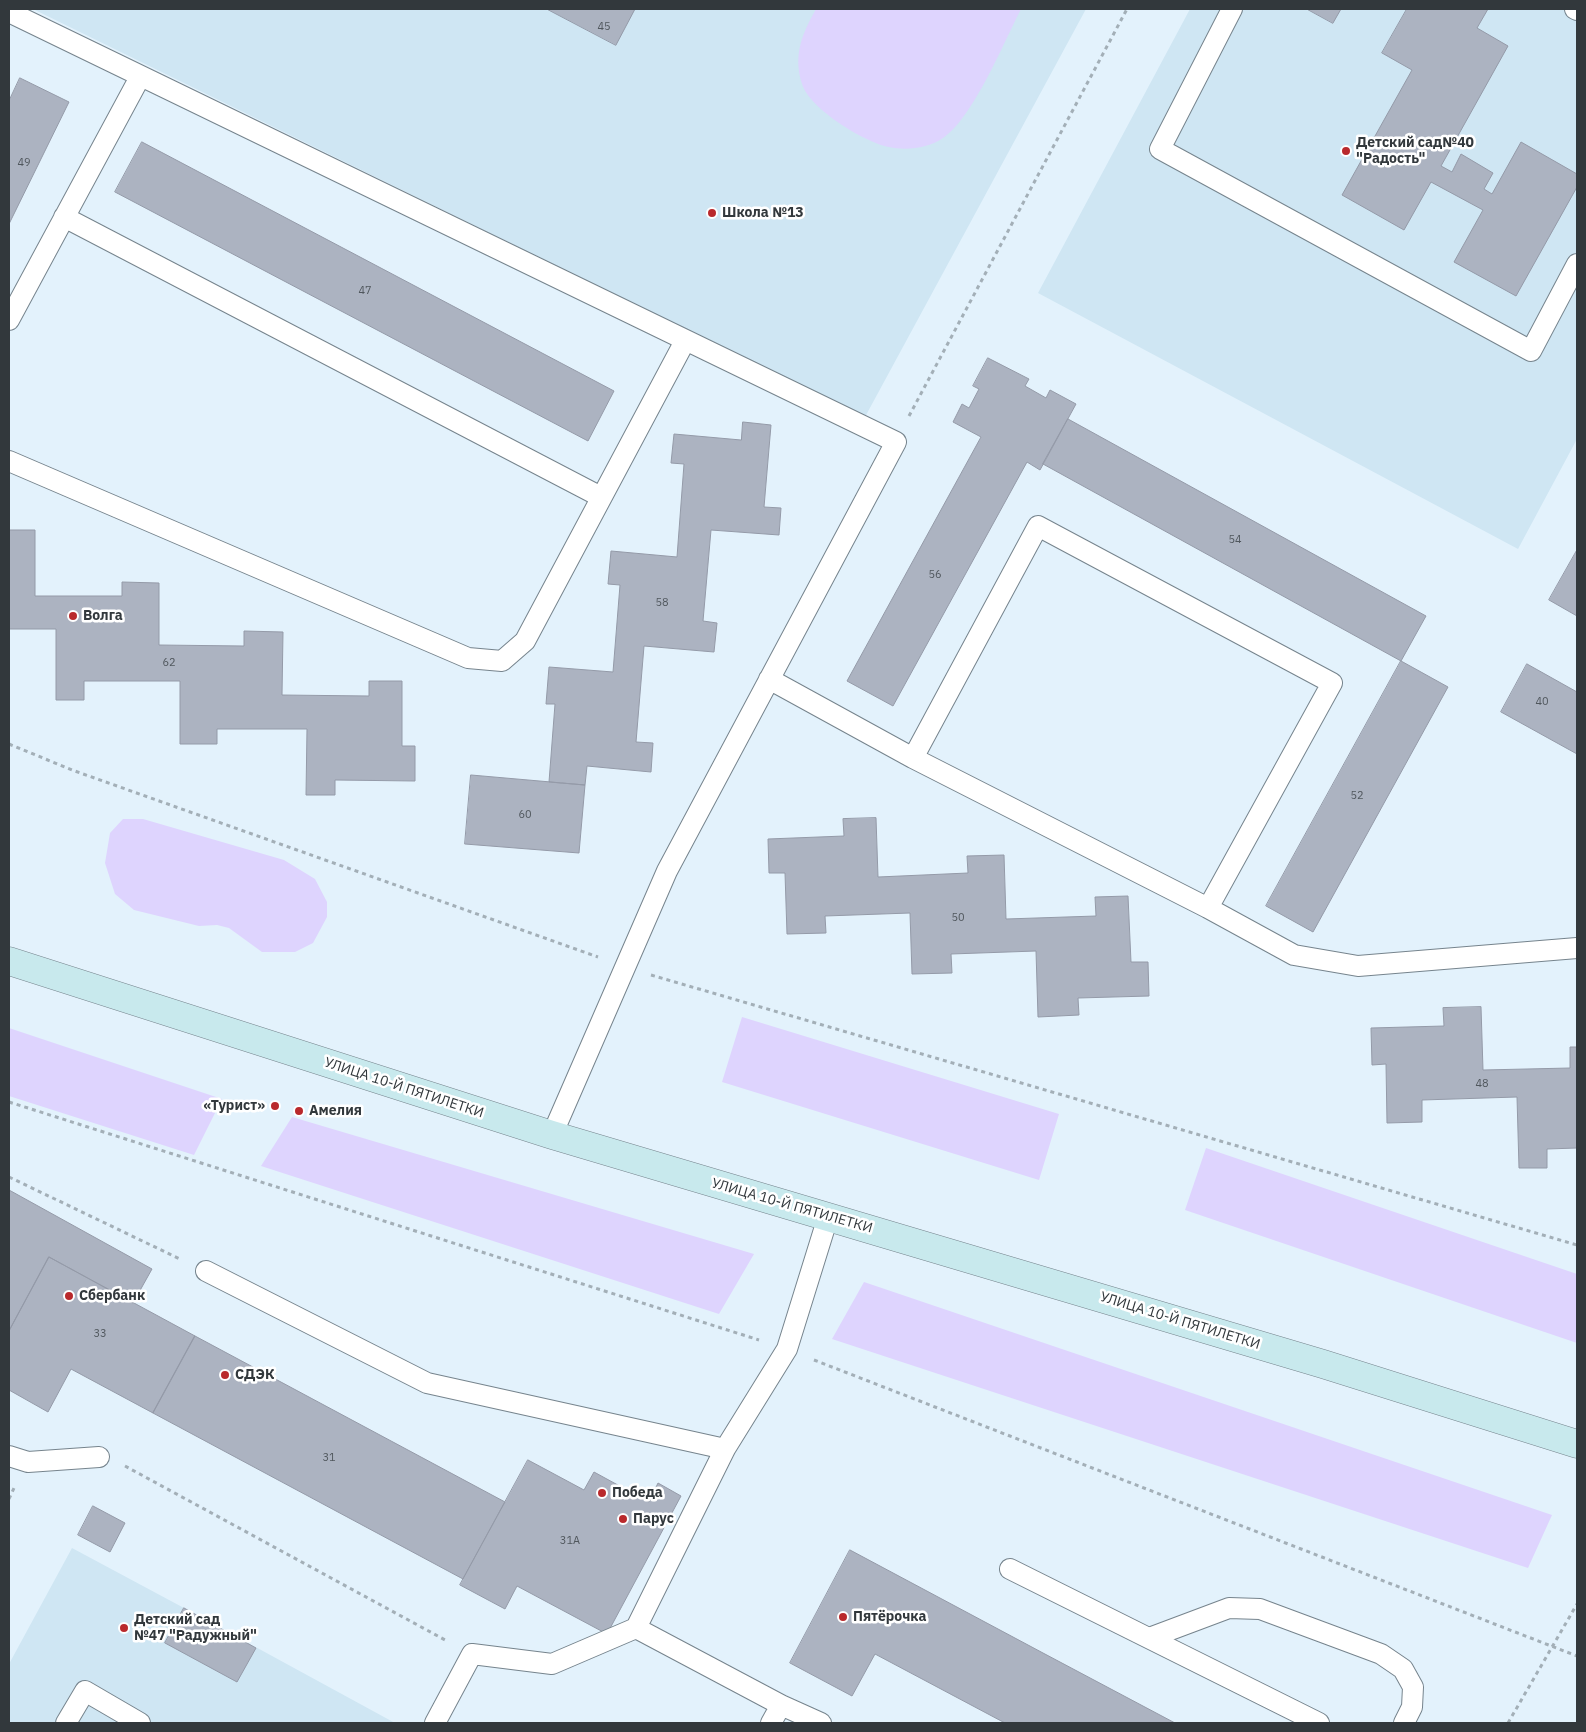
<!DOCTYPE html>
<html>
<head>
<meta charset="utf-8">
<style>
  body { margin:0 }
  #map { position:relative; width:1586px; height:1732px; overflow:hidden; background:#e3f2fc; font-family:"IBM Plex Sans",sans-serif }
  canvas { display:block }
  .frame { position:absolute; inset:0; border:10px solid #32383c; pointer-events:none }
</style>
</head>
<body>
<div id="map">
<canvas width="1586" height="1732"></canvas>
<div class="frame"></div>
</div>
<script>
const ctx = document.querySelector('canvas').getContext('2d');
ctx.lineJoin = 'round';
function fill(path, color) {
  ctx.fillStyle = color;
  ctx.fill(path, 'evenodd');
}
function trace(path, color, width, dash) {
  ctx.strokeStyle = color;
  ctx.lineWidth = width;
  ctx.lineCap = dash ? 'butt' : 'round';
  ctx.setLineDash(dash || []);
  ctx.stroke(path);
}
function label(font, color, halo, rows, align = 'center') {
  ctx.font = font + ' "IBM Plex Sans",sans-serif';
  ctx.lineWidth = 5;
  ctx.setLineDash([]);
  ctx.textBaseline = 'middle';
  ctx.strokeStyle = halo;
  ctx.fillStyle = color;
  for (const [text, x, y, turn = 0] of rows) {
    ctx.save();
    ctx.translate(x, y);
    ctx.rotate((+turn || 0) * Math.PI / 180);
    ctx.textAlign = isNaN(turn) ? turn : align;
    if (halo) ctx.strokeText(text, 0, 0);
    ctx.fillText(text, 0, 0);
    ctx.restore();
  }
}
fill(new Path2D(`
  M33 9H1086L865 417Z
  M1190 9H1577V439L1518 549 1038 293Z
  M72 1548 184 1608 395 1723H9V1664Z`), '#cfe6f3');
fill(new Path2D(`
  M816 9H1021C1004 42 973 118 943 138 929 148 906 151 889 147 864 142 810 109 802 84 793 55 802 34 816 9Z
  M123 819H143L284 860 315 879 327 902V917L313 943 295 952H262L229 928 217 925 199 926 134 910 115 894 105 863 110 833Z
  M742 1017 1059 1114 1039 1180 722 1082Z
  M9 1028 222 1099 194 1155 9 1096Z
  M292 1117 754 1254 719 1314 261 1166Z
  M1206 1148 1577 1274V1343L1185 1210Z
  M864 1282 1552 1515 1528 1568 832 1339Z`), '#ded4fe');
const building = new Path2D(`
  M547 9H635L616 45Z
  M1307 9H1341L1333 23Z
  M1407 9H1488L1477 28 1508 46 1441 166 1452 172 1461 154 1493 173 1484 189 1492 194 1521 142 1577 174V187L1516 296 1454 262 1483 210 1431 182 1404 230 1342 195 1412 70 1382 53Z
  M20 78 69 102 9 224V101Z
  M142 142 614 391 588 441 115 192Z
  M988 358 1029 379 1025 386 1046 398 1050 390 1076 404 1040 470 1027 462 893 706 847 681 981 437 953 422 962 404 969 408 979 389 973 386Z
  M1068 419 1426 616 1401 661 1043 464Z
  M743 422 771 425 764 507 781 508 779 535 711 530 703 621 717 623 714 652 644 646 636 742 653 743 651 772 587 766 585 785 549 782 555 704H546L549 667 613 672 620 585 608 584 611 551 677 557 684 464 671 463 674 434 741 440Z
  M9 530H35V596H122V582L159 583V645L244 646V631L283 632 282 695 369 696V681H402V746H415V781L335 780V795H306L307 729H217V744H180V681H84V700H56V629H9Z
  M1577 550V616L1549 600Z
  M1401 661 1448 687 1313 932 1266 906Z
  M1527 664 1577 692V754L1501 712Z
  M471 775 585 785 579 853 465 844Z
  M876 818 878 877 968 873 967 856 1004 855 1006 919 1096 916 1095 897 1128 896 1131 962H1148L1149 996 1078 998 1079 1015 1038 1017 1036 951 951 954 952 973 912 974 910 913 825 916 826 933 787 934 785 873H769L768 839 844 836 843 819Z
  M1481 1007 1483 1070 1570 1068V1047H1577V1148L1547 1149V1168H1519L1517 1097 1422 1100V1122L1387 1123 1386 1064 1372 1065 1371 1028 1444 1026 1443 1008Z
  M9 1190 152 1269 133 1303 49 1257 9 1331Z
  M49 1257 195 1336 153 1413 71 1369 48 1412 9 1390V1331Z
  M195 1336 505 1502 463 1579 153 1413Z
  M528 1460 584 1490 594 1472 649 1502 658 1483 681 1496 607 1634 517 1586 505 1609 460 1585Z
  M93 1506 125 1523 110 1552 78 1535Z
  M850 1550 1043 1653 1175 1723H1005L875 1654 852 1696 790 1663Z
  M184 1608 256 1648 237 1682 165 1643Z`);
fill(building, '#acb3c1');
trace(building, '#949aa8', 1);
const lane = new Path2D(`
  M1232 9 1160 149 1531 351 1577 264
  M1575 9 1577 10
  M9 12 896 442 667 871 552 1135
  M64 217 601 497
  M9 320 140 77
  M9 461 468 658 502 661 525 641 685 341
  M769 679 913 758 1038 526 1332 683 1208 908
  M913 758 1208 908 1294 955 1358 966 1577 948
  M206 1271 427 1383 725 1449
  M9 1456 28 1462 99 1457
  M1010 1569 1319 1723
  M1149 1638 1229 1608 1260 1609 1381 1654 1403 1669 1413 1687 1412 1707 1404 1723
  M781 1705 821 1723
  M66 1723 85 1691 140 1723
  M435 1723 472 1654 552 1664 636 1628
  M771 1723 781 1705 636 1628 725 1449 787 1349 828 1217`);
const secondary = new Path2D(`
  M9 961 552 1135 1323 1364 1577 1444`);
trace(lane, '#76848d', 22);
trace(secondary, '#76848d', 29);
trace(new Path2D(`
  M909 416 1127 9
  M9 744 72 770 598 957
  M651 975 1577 1245
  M9 1102 759 1340
  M9 1177 182 1260
  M814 1360 1577 1656
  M125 1466 447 1641
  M9 1499 14 1488
  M1508 1723 1577 1604`), '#a3afb7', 3, [4, 4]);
trace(lane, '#fff', 20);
trace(secondary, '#c8e9ed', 28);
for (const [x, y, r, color] of [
  [1346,151,5,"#b9292c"],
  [712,213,5,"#b9292c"],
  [73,616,5,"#b9292c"],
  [275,1106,5,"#b9292c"],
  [299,1111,5,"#b9292c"],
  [69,1296,5,"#b9292c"],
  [225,1375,5,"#b9292c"],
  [602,1493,5,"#b9292c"],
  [623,1519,5,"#b9292c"],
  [843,1617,5,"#b9292c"],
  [124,1628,5,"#b9292c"]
]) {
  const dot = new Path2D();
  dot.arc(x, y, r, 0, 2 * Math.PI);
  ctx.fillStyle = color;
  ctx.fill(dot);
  trace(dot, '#fff', 2);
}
label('11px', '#50575d', null, [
  ["45",604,27],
  ["49",24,163],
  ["47",365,291],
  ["54",1235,540],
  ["56",935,575],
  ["58",662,603],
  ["62",169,663],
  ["40",1542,702],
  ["52",1357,796],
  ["60",525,815],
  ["50",958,918],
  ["48",1482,1084],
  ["33",100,1334],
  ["31",329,1458],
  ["31А",570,1541]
]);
label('bold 14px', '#32383c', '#fff', [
  ["Детский сад№40",1356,143],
  ["\"Радость\"",1356,159],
  ["Школа №13",722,213],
  ["Волга",83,616],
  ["«Турист»",265,1106,"right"],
  ["Амелия",309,1111],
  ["Сбербанк",79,1296],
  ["СДЭК",235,1375],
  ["Победа",612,1493],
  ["Парус",633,1519],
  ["Пятёрочка",853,1617],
  ["Детский сад",134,1620],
  ["№47 \"Радужный\"",134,1636]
], 'left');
label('14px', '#32383c', '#fff', [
  ["УЛИЦА 10-Й ПЯТИЛЕТКИ",404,1088,18],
  ["УЛИЦА 10-Й ПЯТИЛЕТКИ",792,1206,16],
  ["УЛИЦА 10-Й ПЯТИЛЕТКИ",1180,1321,17]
]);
</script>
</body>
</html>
